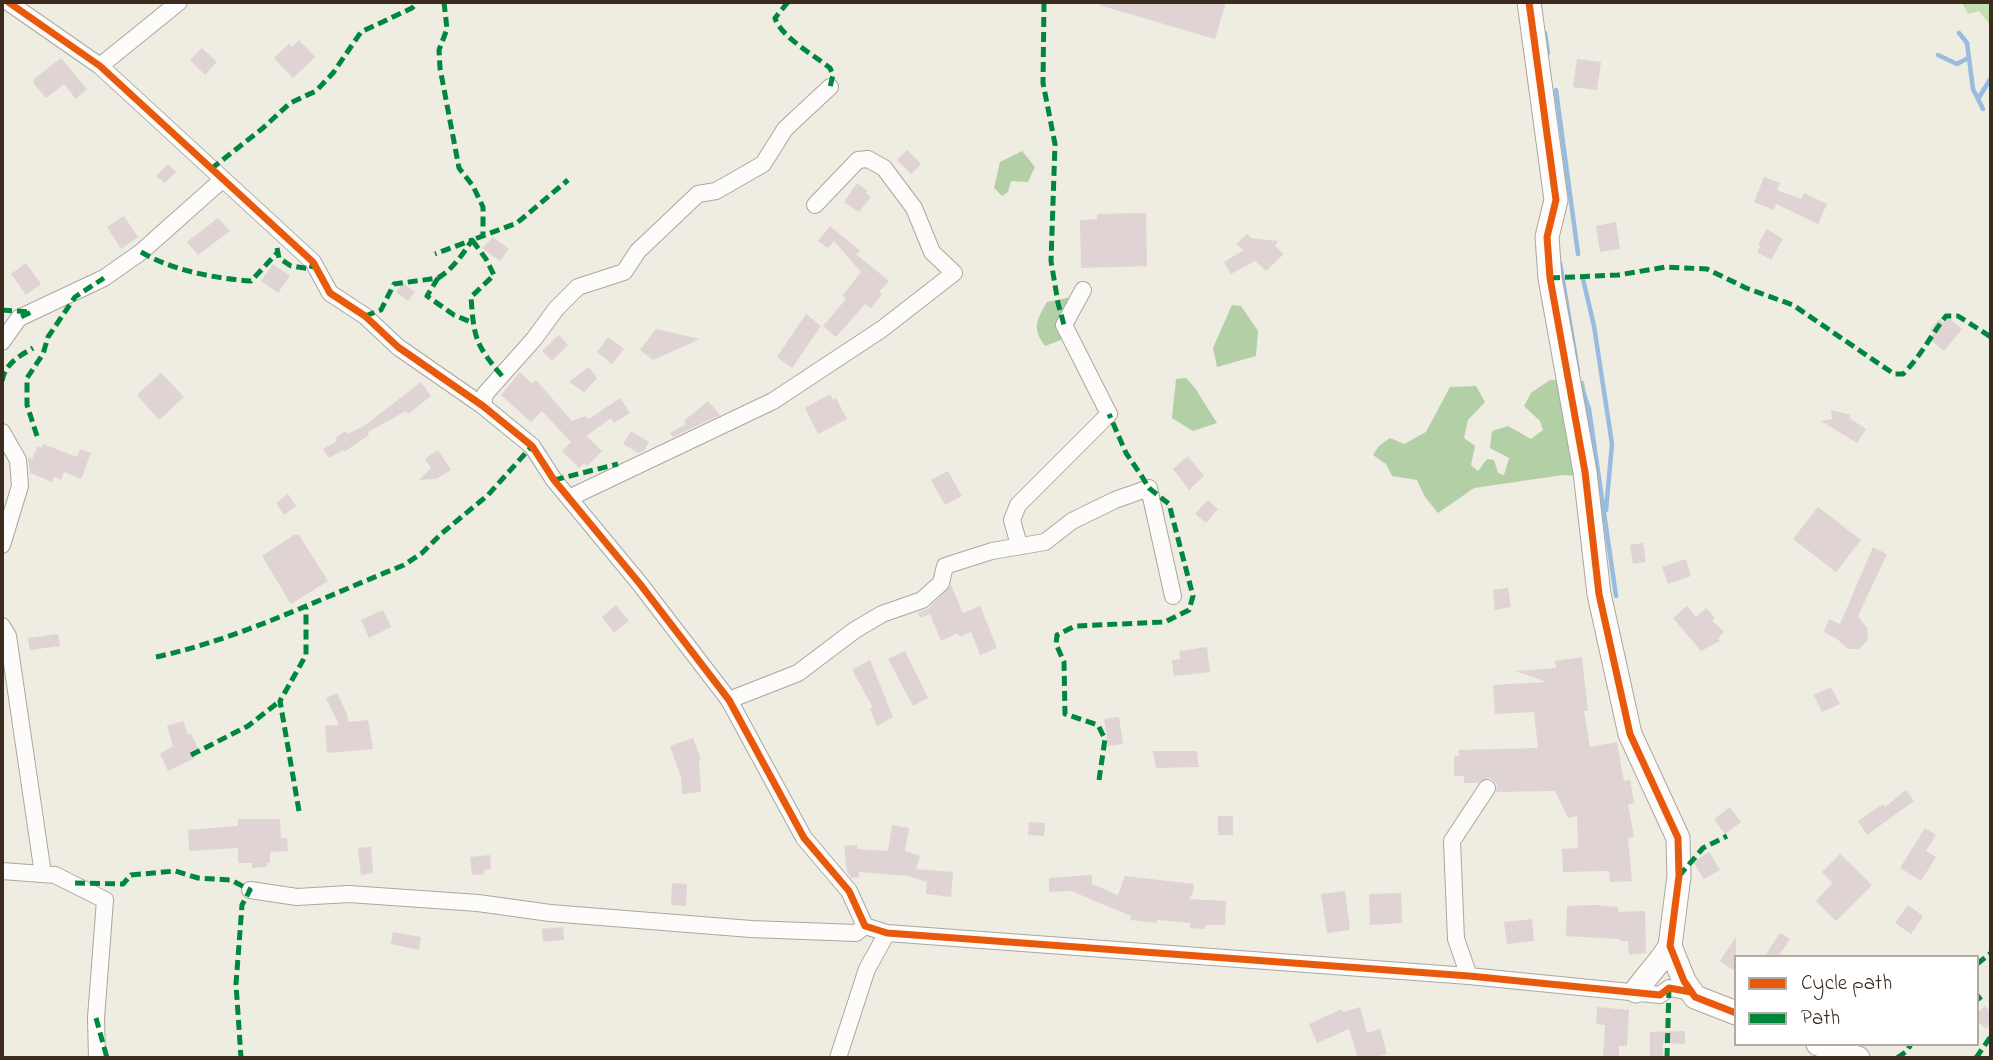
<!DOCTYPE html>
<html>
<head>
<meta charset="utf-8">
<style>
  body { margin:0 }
  #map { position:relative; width:1993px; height:1060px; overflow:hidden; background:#efece2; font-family:"Indie Flower",sans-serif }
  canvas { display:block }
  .frame { position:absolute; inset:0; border:4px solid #3b2a1e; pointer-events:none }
  .legend { position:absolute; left:1734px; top:955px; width:245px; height:91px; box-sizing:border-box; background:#fff; border:2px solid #b1aaa5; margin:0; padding:9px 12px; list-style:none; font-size:21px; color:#3b2a1e }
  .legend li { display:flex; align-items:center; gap:14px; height:35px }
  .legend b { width:35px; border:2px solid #b1aaa5 }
</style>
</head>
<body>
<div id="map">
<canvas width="1993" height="1060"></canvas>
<div class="frame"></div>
<ul class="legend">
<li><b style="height:9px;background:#e8590c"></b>Cycle path</li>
<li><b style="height:9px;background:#00873e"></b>Path</li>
</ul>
</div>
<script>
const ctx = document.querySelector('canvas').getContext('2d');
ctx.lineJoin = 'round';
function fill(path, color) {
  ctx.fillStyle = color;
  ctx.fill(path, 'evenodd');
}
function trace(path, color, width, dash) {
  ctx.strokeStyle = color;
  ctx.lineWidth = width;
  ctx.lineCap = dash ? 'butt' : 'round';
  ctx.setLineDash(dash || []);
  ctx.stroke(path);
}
fill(new Path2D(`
  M1972 2H1991V26L1979 11 1968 14 1962 3Z`), '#c4e0b0');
fill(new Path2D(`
  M1022 151 1035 167 1028 182 1011 181 1008 192 1002 196 994 188 1000 162Z
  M1067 298H1080L1081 308 1061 340 1045 346C1032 328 1036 321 1047 302Z
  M1232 305 1241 306 1258 331 1256 356 1217 367 1213 348Z
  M1186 378 1195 388 1217 423 1193 431 1172 418 1176 379Z
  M1550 380 1584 381 1599 478 1563 475 1474 488 1438 513 1425 497 1417 480 1392 476 1386 464 1373 455 1379 446 1390 438 1404 444 1426 432 1450 387 1476 386 1485 402 1468 420 1464 438 1475 446 1471 465 1478 471 1487 459 1494 460 1498 473 1504 475 1509 458 1490 448 1492 431 1508 426 1531 439 1543 430 1540 421 1524 406 1531 393Z`), '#b2cfa6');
trace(new Path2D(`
  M1545 33 1548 53
  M1959 33 1967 43 1973 89 1983 109
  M1938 55 1957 64 1968 58
  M1556 90 1578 254
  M1978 99 1991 78
  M1560 263 1578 371
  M1583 279 1594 326 1612 444 1606 510
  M1580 383 1589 409 1616 596`), '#97bce0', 4.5);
fill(new Path2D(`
  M1100 2H1226L1215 39 1099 5Z
  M299 40 315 57 293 78 274 58 289 44 292 47Z
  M202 48 217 62 205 75 190 60Z
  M61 58 87 89 76 99 64 84 46 98 34 84V79Z
  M1577 59 1601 62 1597 90 1573 87Z
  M907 150 921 164 911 174 897 160Z
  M168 164 176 172 165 183 156 176Z
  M1764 177 1780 183 1777 190 1801 199 1804 193 1827 204 1818 224 1776 204 1774 210 1754 202Z
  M857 183 868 191 866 193 871 197 859 212 844 202Z
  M1146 213 1147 266 1081 268 1080 220 1097 219V214Z
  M124 216 138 237 121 249 107 227Z
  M218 218 230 231 198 255 187 242Z
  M1616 222 1620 249 1600 252 1596 226Z
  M830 226 860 251 856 254 889 281 879 292 882 294 871 308 865 304 836 337 823 326 846 299 842 296 861 272 834 241 828 248 818 241Z
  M1767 229 1783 239 1771 260 1757 252 1761 246 1758 244Z
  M1247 234 1251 238 1278 241 1275 246 1284 254 1266 271 1255 261 1231 274 1224 262 1244 250 1236 244Z
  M493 237 509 249 500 261 482 248Z
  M26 263 41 284 26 295 11 274Z
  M273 264 290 276 278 293 261 281Z
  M403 283 415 292 408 301 396 292Z
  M806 314 821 326 792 368 777 357Z
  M1947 316 1962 329 1944 351 1930 339 1934 333 1930 330 1939 319 1943 322Z
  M656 329 700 339 653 360 640 350Z
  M559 335 568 345 552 361 542 351Z
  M608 337 624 349 612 364 597 352Z
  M589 367 597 378 584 392 569 382Z
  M520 372 532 384 536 380 572 421 585 416 589 419 620 398 630 413 614 423 611 418 586 436 602 451 587 466 584 463 579 468 562 451 571 442 542 411 531 422 501 395Z
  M161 373 184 397 159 420 137 395Z
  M421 382 431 396 408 414 406 411 368 432 369 435 344 452 343 450 329 458 323 449 337 441 335 438 346 431 348 434 364 426Z
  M830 394 833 400 836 398 847 419 818 434 805 408Z
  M708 401 720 415 673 437 670 433 686 424 684 421Z
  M1831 410 1851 415 1849 418 1866 429 1857 443 1821 421 1832 419Z
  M631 431 649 442 644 451 638 453 623 444Z
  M43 444 77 457 80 449 91 453 81 479 64 472 61 480 54 477 52 482 30 473 28 457 32 459 38 446 41 448Z
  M438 450 451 470 436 479 419 480 431 468 425 459Z
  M1188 456 1204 476 1189 490 1173 469Z
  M948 471 962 496 945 505 931 480Z
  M288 494 296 506 284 515 276 503Z
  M1208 500 1218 509 1206 523 1195 514Z
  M1818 507 1861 540 1836 572 1793 539Z
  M294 535H299L328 581 291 604 262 556Z
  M1643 543 1646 562 1633 564 1630 545Z
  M1873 547 1887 554 1858 616 1867 628 1868 640 1859 649H1848L1837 639 1824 632 1829 619 1840 624Z
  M1686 559 1691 576 1668 584 1662 567Z
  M951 585 963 613 980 606 997 648 980 655 971 632 960 637 958 633 941 641 930 614 920 618 918 613 929 608Z
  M1508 588 1511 607 1495 610 1493 590Z
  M616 605 629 621 614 633 602 617Z
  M1687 606 1696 617 1706 608 1715 618 1712 621 1724 631 1718 639 1720 641 1701 651 1673 618Z
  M383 610 391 627 369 638 361 620Z
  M58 634 60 646 30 650 28 638Z
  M1207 647 1210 672 1174 676 1172 660 1180 659 1179 651Z
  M905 651 928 698 913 706 888 659Z
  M1582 657 1588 711H1584L1590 747 1617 742 1624 781 1630 780 1634 803 1628 804 1634 837 1628 838 1632 881 1610 882 1609 871 1563 872 1562 849 1578 848 1577 816 1568 818 1555 791 1496 792 1497 784 1492 779 1487 778 1478 783H1464V776H1454V756H1459V750L1538 748 1534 712 1495 714 1493 685 1547 682 1516 671 1556 668 1555 661Z
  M870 660 893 717 877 726 870 709 873 708 852 670Z
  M1831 687 1840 704 1822 712 1814 695Z
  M337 693 347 714 348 722 368 720 373 749 327 753 325 726 339 725 326 698Z
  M1119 717 1123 744 1108 746 1104 719Z
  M183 721 188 735 191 734 199 750 193 753 195 758 168 771 160 754 173 746 167 726Z
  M693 738 701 760H699L701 792 682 794 681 777 670 746Z
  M1153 751H1197L1199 767 1156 768Z
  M1906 790 1914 801 1867 835 1858 821 1883 804 1885 807Z
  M1730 807 1741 822 1725 834 1714 819Z
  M1218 816H1233V835H1218Z
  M238 819H280L281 839 287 838 288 851 270 852V863H267V867L252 868V863H238V848L189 851 188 830 238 826Z
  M1029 822 1045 823 1044 836 1028 835Z
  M892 825 909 828 905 851 920 856 916 869 953 872 951 897 926 894 927 882 908 876 859 872V877L852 878 847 872 844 846 857 845V849L888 851Z
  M1925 828 1936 835 1926 851 1936 857 1921 881 1900 868Z
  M371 847 373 873 361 875 358 848Z
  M1709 852 1720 870 1704 879 1693 862Z
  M1840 854 1872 885 1836 921 1816 901 1833 883 1822 872Z
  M490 855 491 869 484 870V874L472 875 470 857Z
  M1092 875V884L1118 895 1125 876 1194 884 1193 893 1189 899 1226 901 1225 925H1205V929L1190 928V923L1157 920V923L1130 920 1131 916 1071 891 1049 892V878Z
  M672 883 687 884 686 906 671 905Z
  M1345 891 1350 930 1327 933 1321 894Z
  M1401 893 1402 923 1370 925 1369 894Z
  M1596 905 1618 907V912L1645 911 1646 953 1629 955 1628 941H1621L1620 939 1566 936 1567 906Z
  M1908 905 1923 916 1911 934 1895 923Z
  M1532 919 1534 941 1507 944 1504 922Z
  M563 927 564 940 543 942 542 929Z
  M393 932 421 937 419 950 391 944Z
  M1780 933 1790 939 1778 957H1764Z
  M1736 937V972L1720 961Z
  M1985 1006 1991 1012V1023L1986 1029 1977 1021V1014Z
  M1360 1007 1367 1033 1380 1029 1387 1054 1372 1058H1358L1349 1029 1317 1043 1309 1024 1342 1009 1343 1012Z
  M1597 1007 1629 1010 1627 1046H1619V1058H1603L1605 1025 1596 1024Z
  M1685 1031V1044L1663 1043V1058H1650V1032Z`), '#dfd3d4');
const street = new Path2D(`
  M8 2 100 66 313 262 330 293 365 316 398 347 483 406 532 446 554 480 640 584 729 700 804 838 849 891 865 926 887 933 1469 976 1660 995 1669 988 1691 992
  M100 66 179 2
  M2 342 19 318 104 278 141 252 222 180
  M483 406 485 394 534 339 556 309 578 287 624 272 638 251 698 194 716 191 763 164 785 129 830 87
  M2 432 18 460 20 486 2 545
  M569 498 773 401 882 329 954 273 932 252 914 208 884 168 868 159 858 160 815 205
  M1019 545 1012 520 1018 505 1109 414 1064 325 1083 290
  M2 626 8 636 43 874
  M729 700 798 673 855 630 882 614 922 600 941 583 945 566 992 551 1045 542 1072 521 1115 500 1149 488 1173 596
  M2 871 55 875 105 900 96 1018 97 1058
  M250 890 297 897 349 894 478 903 550 913 751 929 856 933 865 926
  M1469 976 1456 939 1452 841 1487 788
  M838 1058 867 969 887 933`);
const secondary = new Path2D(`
  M1529 2 1556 200 1547 237 1550 278 1585 472 1599 594 1630 734 1678 838 1679 876 1670 946 1684 981 1695 997 1736 1013
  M1636 991C1647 975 1660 963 1670 946
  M1818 1044 1858 1058`);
trace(street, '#aba7a0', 18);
trace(secondary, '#aba7a0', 25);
trace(street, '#fdfcfb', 16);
trace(secondary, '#fdfcfb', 23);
trace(new Path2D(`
  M444 2 447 29 439 50 440 68 459 168 473 186 483 207V235
  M788 2 775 18C780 36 815 56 830 68L833 75 830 87
  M1044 2 1043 83 1055 144 1051 261 1058 303 1064 325
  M211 169 263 128 290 103 316 91 333 73 361 32 412 8 418 2
  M277 248 279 258 291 266 311 269 313 262
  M141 252C174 271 213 278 251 281L277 253
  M438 278 427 296 454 315 473 323
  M1550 278 1618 275 1666 267 1707 269 1746 288 1793 305 1894 374H1903C1921 356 1931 335 1946 316H1958L1991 337
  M2 310 31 312 19 318
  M365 316 381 310 394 284 438 278C453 269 463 254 472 240L435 254
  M502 376C475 344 474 338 471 297L494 275 486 259 472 240 517 223 568 180
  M2 381C5 364 19 356 33 348
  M37 436 27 405V378L43 354 48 337 75 297 104 278
  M554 480 618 464
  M156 657C243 638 321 598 404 565L422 553 441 534 488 495 532 446
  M191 755 248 726 280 701
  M1099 780 1105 739 1098 725 1065 714 1064 662 1056 644 1057 635 1075 626 1165 622 1189 610 1193 596 1169 504 1149 488 1141 475 1126 453 1109 414
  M299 811 280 701 306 655V608
  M1679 876 1703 848 1727 836
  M75 883 123 884 131 875 175 871 198 878 231 880 250 890 242 905 236 984 241 1058
  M1977 964 1991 953
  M1977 995 1981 1000
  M96 1018 107 1058
  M1667 1058 1669 988
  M1897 1058 1907 1051 1911 1044
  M1976 1058 1991 1036`), '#00873e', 5, [10, 5]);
trace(new Path2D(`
  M8 2 100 66 313 262 330 293 365 316 398 347 483 406 532 446 554 480 640 584 729 700 804 838 849 891 865 926 887 933 1469 976 1660 995 1669 988 1691 992
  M1529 2 1556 200 1547 237 1550 278 1585 472 1599 594 1630 734 1678 838 1679 876 1670 946 1684 981 1695 997 1736 1013`), '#e8590c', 7);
</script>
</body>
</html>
